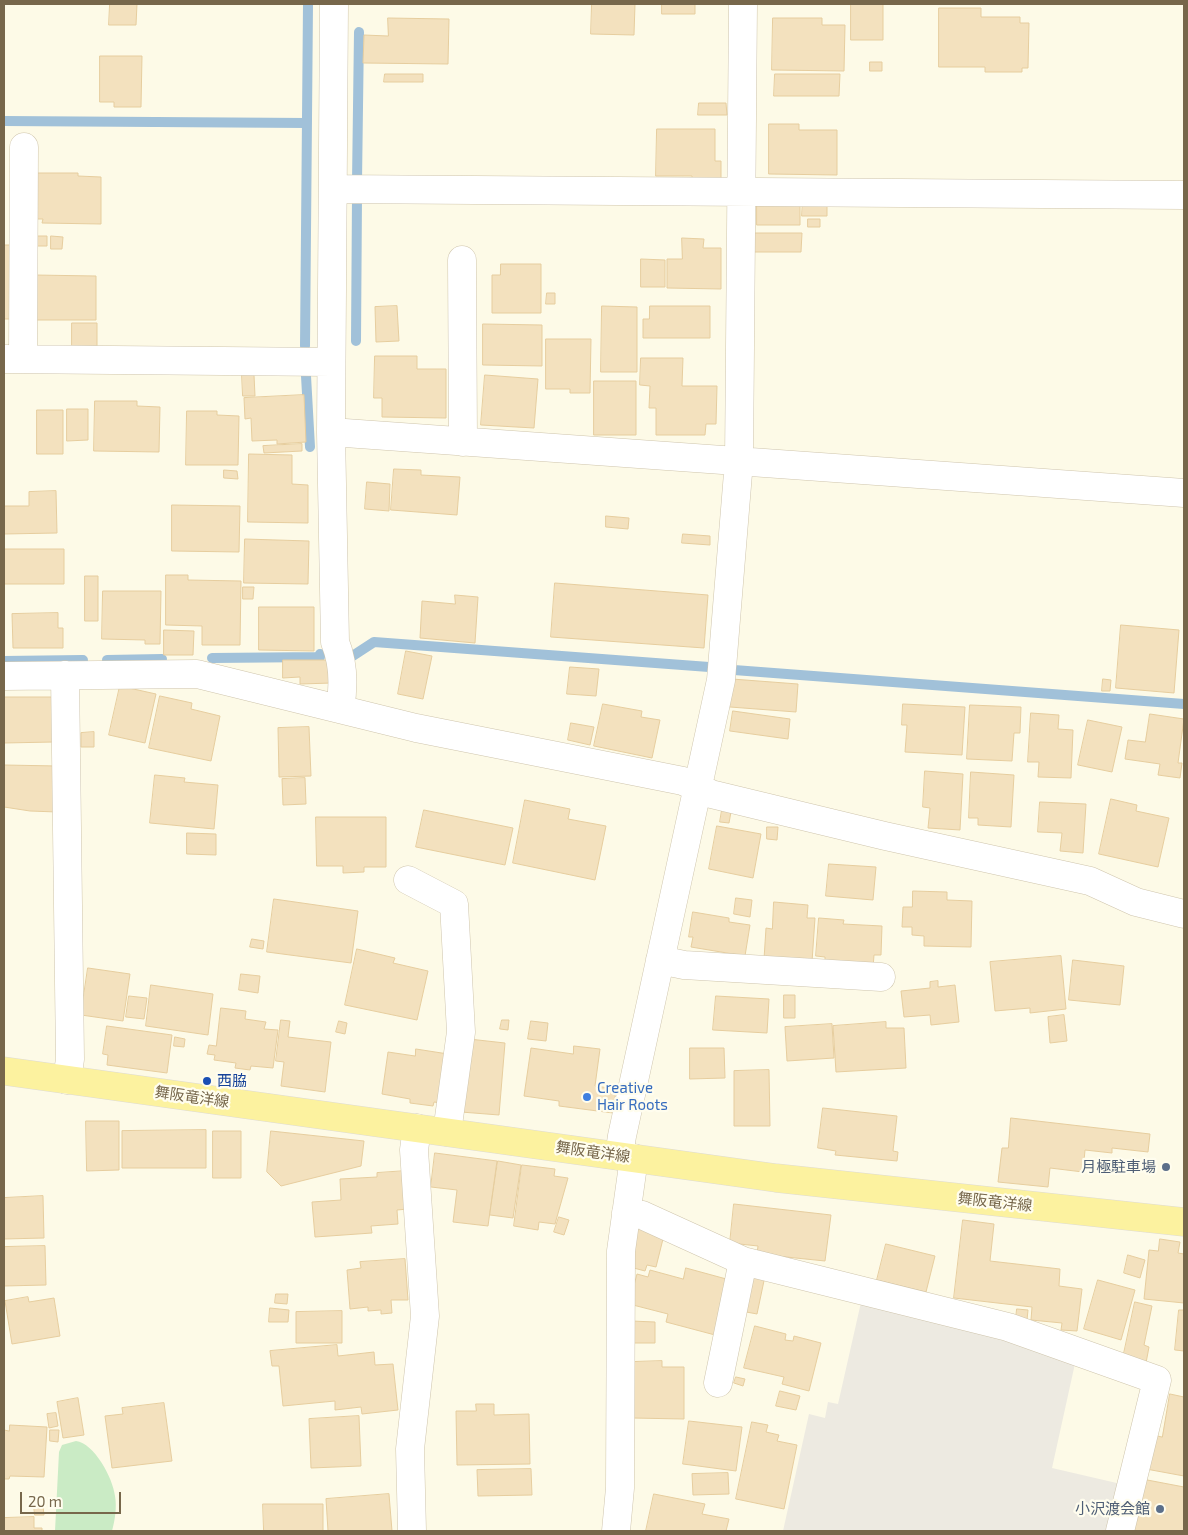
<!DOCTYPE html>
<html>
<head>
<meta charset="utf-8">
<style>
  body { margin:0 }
  #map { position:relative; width:1188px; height:1535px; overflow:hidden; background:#fdfae7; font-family:"Exo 2",sans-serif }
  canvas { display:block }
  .frame { position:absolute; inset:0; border:5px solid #77674b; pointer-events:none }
  .scale { position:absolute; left:20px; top:1492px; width:101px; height:22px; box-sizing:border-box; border:2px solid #77674b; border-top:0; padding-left:6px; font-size:15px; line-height:18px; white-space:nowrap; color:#77674b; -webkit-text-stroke:4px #fffdee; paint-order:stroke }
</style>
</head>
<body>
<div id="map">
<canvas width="1188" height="1535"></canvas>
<div class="frame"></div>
<div class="scale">20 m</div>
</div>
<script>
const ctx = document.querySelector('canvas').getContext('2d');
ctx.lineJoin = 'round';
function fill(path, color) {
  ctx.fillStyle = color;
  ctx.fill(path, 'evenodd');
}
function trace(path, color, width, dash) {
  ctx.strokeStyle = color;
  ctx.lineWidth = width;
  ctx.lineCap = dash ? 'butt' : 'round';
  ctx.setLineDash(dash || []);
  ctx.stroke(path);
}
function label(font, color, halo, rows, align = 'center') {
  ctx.font = font + ' "Exo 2","Noto Sans JP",sans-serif';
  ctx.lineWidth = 4.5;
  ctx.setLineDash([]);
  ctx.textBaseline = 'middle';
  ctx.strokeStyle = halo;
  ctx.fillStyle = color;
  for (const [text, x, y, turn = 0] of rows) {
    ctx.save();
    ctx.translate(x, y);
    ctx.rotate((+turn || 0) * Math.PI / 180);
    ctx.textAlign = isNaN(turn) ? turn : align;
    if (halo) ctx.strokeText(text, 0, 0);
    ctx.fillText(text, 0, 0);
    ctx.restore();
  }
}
fill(new Path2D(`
  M862 1298 1076 1359 1052 1468 1121 1484 1109 1531H783L809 1414 825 1418 828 1402 838 1404Z`), '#edeae1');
fill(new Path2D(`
  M76 1441C94 1443 113 1478 115 1496 117 1507 115 1520 112 1531H55L59 1452 62 1445Z`), '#caebc5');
trace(new Path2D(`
  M4 121 307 123
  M357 182 359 32
  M356 341 357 197
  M305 346 308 4
  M306 376 310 447
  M351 657 374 642 709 667
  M212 658 320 657V654
  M107 660 162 659
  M4 661 83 660
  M734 670 1184 704`), '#a1c1d9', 10);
const building = new Path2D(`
  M110 4H137L136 25H109Z
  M592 4H635L634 35 591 34Z
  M662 4H695V14H662Z
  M851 4H883V40H851Z
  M939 8H981V17H1020V23H1029L1028 68H1022V72H985V67H939Z
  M388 18 449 19 448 64 363 63 364 35 388 36Z
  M773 18H822V25H845L844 71 772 70Z
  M100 56H142L141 107H114V102H100Z
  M870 62H882V71H870Z
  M385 74H423V82H384Z
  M775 74H840L839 96H774Z
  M699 103H726L727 115H698Z
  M769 124H799V130H837V175L769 174Z
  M657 129H715V161H721V181H692V176H656Z
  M31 173H78V176L101 177V224L42 223 43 219H31Z
  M757 200H800V225H757Z
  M803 200 827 201V216H802Z
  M808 219H820V227H808Z
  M754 233H802L801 252H754Z
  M33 236H47V246H33Z
  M51 236 63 237 62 249H51Z
  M682 238 704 239 703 248H721V289L667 288V259H682Z
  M4 245H13V319H4Z
  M641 259 665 260V287H641Z
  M501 264H541V313H492V275H500Z
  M34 275 96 276V320H33Z
  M547 293H555V304H546Z
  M397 306 399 341 376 342 375 307Z
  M602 306 637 307V372H601Z
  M650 306H710V338H643V319H649Z
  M72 323H97V346H72Z
  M483 324 542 325V366L483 365Z
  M546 339H591L590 393H570V389H546Z
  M375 356H417V369H446V418L382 417V398H374Z
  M641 358H683L682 386H717L716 424H706L705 435H656V408H649L650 386 640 385Z
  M242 375H254L255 396H243Z
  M485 375 538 379 534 428 481 425Z
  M594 381H636V435H594Z
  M304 395 306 442 277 444V440L252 441 251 418 245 419 244 398Z
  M95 401H137V406L160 407 159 452 94 451Z
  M67 409H88V440L67 441Z
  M37 410H63V454H37Z
  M187 411H217V415L239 416 238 465H186Z
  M302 444V451L264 453 263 446Z
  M249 454 292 455V484L308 485V523L248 522Z
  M394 469 421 470V475L460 477 457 515 391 510Z
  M224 470 237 471 238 479 224 478Z
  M367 482 390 484 389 511 365 509Z
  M56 491 57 533 4 534V506H29V492Z
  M172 505 240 506 239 552 172 551Z
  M606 516 629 518 628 529 606 527Z
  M683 534 710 536V545L682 543Z
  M245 539 309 541 308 584 244 583Z
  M4 549H64V584H4Z
  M166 575H188V580L241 581 240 645H202V626L166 625Z
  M85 576H98V621H85Z
  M555 583 708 595 704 648 551 637Z
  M243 587H254L253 599H243Z
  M103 591H161L160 644H145V640L102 639Z
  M455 595 478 597 475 643 420 638 422 601 455 604Z
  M259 607H314V651L259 650Z
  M58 613V628H63V648H13L12 614Z
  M1121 625 1179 630 1174 693 1116 688Z
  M164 630 194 631 193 655H164Z
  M406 651 432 656 423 699 398 694Z
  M283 660H332V683L300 684V677L283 678Z
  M570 667 599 669 596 696 567 694Z
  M732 679 798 684 796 712 730 707Z
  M1103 679 1111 680 1110 691H1102Z
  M120 686 156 694 145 743 109 735Z
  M160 696 192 703 191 709 220 716 211 761 149 748Z
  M4 697H53L54 742 4 743Z
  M603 704 642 711 641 717 660 720 652 758 594 746Z
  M903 704 965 707 962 755 905 752 907 725H902Z
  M970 705 1021 707 1020 733H1014L1012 761 967 759Z
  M733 711 790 719 788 739 730 731Z
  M1031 713 1059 715 1058 729 1073 730 1071 778 1038 777 1039 762H1028Z
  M1150 714 1184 719 1178 763H1182L1180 778 1158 775 1160 764 1125 759 1128 740 1145 742Z
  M1088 720 1122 727 1112 772 1078 765Z
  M571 723 594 727 590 745 568 740Z
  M309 727 311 776 279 777 278 728Z
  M94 732V747H81V733Z
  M4 765 58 766 57 812 30 811 4 807Z
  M925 771 963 774 960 830 928 828 930 808 923 807Z
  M971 772 1014 775 1011 827 978 825V818H969Z
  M155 775 185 778 184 782 218 785 214 829 150 823Z
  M305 778 306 804 283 805 282 779Z
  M1111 799 1137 805 1136 811 1169 818 1158 867 1099 854Z
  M525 800 570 809 568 819 606 826 595 880 513 863Z
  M1040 802 1086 804 1083 853 1060 851 1062 833 1038 832Z
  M424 810 513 828 505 865 416 847Z
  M722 810 731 812 729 823 720 822Z
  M316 817H386V867H364V872L343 873V866H317Z
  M717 826 761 834 753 878 709 869Z
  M767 827H778L777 840 767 839Z
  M187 833 216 834V855L187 854Z
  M829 864 876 867 873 900 826 896Z
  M913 891 947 892V900L972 901 971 947 924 946V936L912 935V927H902L903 907H912Z
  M736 898 752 900 750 917 734 914Z
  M274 899 358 911 351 963 267 952Z
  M774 902 808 905 807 918H815L812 962 764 959 766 928 772 929Z
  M693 912 729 918V922L750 925 745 956 691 947 693 937H689Z
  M819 918 844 920 843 924 882 926 881 955H874L873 968 825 966V957L816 956Z
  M252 939 264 941 263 949 250 947Z
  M357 949 395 958 393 963 428 971 417 1020 345 1005Z
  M1061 956 1066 1009 1030 1013V1008L995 1011 990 962Z
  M1073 960 1124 966 1120 1005 1069 1000Z
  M88 968 130 974 123 1021 81 1015Z
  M241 974 260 976 258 993 239 990Z
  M938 981V987L955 985 959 1022 931 1025 930 1015 904 1017 901 991 930 988V982Z
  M151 985 213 994 208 1035 146 1026Z
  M784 995H795V1018H784Z
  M129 996 147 998 144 1019 126 1017Z
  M716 996 769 999 767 1033 713 1030Z
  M221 1008 246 1011 245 1019 266 1022 264 1029 278 1030 273 1068 251 1066 250 1070 235 1068 236 1063 214 1060 215 1055 207 1054 209 1045 216 1046Z
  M1064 1015 1067 1041 1050 1043 1048 1017Z
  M281 1020 290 1021 288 1037 331 1042 325 1092 281 1086 284 1062 276 1061Z
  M502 1020H509L508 1030 500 1029Z
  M339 1021 347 1023 345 1034 336 1032Z
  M531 1021 548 1023 546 1041 528 1039Z
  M886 1022V1028H904L906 1068 836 1072 833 1026Z
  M832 1024 834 1058 787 1061 785 1027Z
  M107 1026 172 1035 167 1073 107 1065 108 1055 103 1054Z
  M175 1037 185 1039 184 1047 174 1046Z
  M469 1039 505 1043 499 1115 461 1112Z
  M574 1046 600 1049 595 1086 616 1089 613 1113 559 1106V1101L524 1096 531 1048 573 1054Z
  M690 1048H724L725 1078 690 1079Z
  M416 1049 448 1054 441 1103 434 1102 433 1106 410 1103V1099L382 1094 388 1052 415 1056Z
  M769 1070 770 1126H734V1071Z
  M823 1108 897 1116 893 1151 898 1152 897 1161 835 1155 836 1151 818 1148Z
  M1011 1118 1150 1134 1148 1152 1112 1148V1153L1085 1150 1083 1172 1050 1168 1048 1187 998 1182 1002 1148H1008Z
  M86 1121H119V1170L87 1171Z
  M206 1130V1168H122V1131Z
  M213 1131H241V1178H213Z
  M271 1131 364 1141 361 1166 281 1186 267 1172Z
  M435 1153 497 1161 488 1226 453 1222 457 1190 431 1187Z
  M498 1161 521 1165 513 1218 490 1215Z
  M522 1165 555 1169 554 1176 568 1178 555 1224 539 1222 538 1230 514 1226Z
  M406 1171 408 1209 397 1210 398 1224 371 1226 372 1233 315 1237 312 1202 341 1200 340 1179 377 1177V1173Z
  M43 1196 44 1238 4 1239V1198Z
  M734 1204 831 1215 825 1261 757 1254 758 1246 730 1243Z
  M559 1217 569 1220 564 1235 554 1232Z
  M963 1220 994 1224 990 1261 1060 1269 1059 1286 1082 1289 1077 1331 1061 1330 1062 1323 1031 1320 1032 1307 954 1298Z
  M637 1228 664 1235 656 1267 647 1265 645 1271 626 1266Z
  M1160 1239 1180 1242 1178 1253 1184 1254V1303L1144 1299 1149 1250 1158 1251Z
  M886 1244 935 1256 926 1292 877 1280Z
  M45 1246 46 1285 4 1286V1247Z
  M1128 1255 1145 1260 1140 1278 1124 1273Z
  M405 1259 408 1300H391L392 1313 381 1314V1310L368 1311V1307L350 1309 347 1270 361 1268 360 1262Z
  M686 1268 730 1280 715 1335 666 1322 668 1314 629 1304 637 1274 648 1277 650 1270 683 1279Z
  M749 1272 765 1276 757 1314 741 1311Z
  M1098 1280 1135 1290 1121 1340 1084 1329Z
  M276 1294H288L287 1304 275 1303Z
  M28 1297 29 1302 54 1298 60 1336 12 1344 5 1301Z
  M1135 1302 1152 1306 1144 1345 1149 1347 1146 1363 1123 1358Z
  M270 1308 289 1310 288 1322H269Z
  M1017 1309 1028 1310 1027 1320 1016 1319Z
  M1179 1310H1184V1351L1175 1350Z
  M342 1311V1343H296V1312Z
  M631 1321 655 1322V1343H631Z
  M755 1326 786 1334 785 1340 793 1341 794 1336 821 1343 809 1391 782 1384 784 1377 744 1368Z
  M337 1345 338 1356 374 1352 375 1365 393 1364 398 1410 362 1414 361 1407 335 1410V1401L283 1406 279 1366H272L270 1351Z
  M662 1361V1367H684V1419L632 1418V1362Z
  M736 1377 745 1379 743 1386 734 1383Z
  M780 1391 800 1396 796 1410 776 1406Z
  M1170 1394 1184 1397V1476L1146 1469 1153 1435 1162 1437Z
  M78 1398 84 1435 63 1438 57 1402Z
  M164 1403 172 1461 112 1468 105 1416 123 1414 122 1408Z
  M476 1404H494V1415L529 1414 530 1464 457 1465 456 1411H476Z
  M56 1413 58 1426 49 1428 47 1414Z
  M359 1416 361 1466 311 1468 309 1419Z
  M689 1421 742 1427 736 1471 683 1464Z
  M752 1422 768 1425 766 1432 779 1435 777 1441 797 1445 784 1509 736 1499Z
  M10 1425 47 1427 44 1477 10 1476 9 1479H4V1430L9 1431Z
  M50 1430H59L58 1442 50 1441Z
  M531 1469 532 1495 478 1496 477 1470Z
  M728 1473 729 1494 693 1495 692 1474Z
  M1142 1479 1184 1487V1531H1131Z
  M389 1494 392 1531H328L326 1499Z
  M654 1494 705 1504 702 1514 729 1519 726 1531H646Z
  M263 1504H323V1531H264Z
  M34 1506H43L44 1515H35Z
  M34 1517V1528H42V1531H4V1518Z`);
fill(building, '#f3e1be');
trace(building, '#e6cd9e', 1);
const minor = new Path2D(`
  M334 4 331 432 335 642C344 664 344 686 340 709
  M333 189 1184 195
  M462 260 463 442
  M4 359 331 362
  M23 359 24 147
  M331 432 1184 493
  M65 675 70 1059 67 1080
  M4 676 197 674 416 728 683 781 711 794 885 836 1090 881 1136 902 1184 914
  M408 880 454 904 461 1032 447 1132
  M660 960 684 965 881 977
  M619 1156 622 1136 721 680 739 461 743 4
  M626 1213 642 1215 743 1261 1008 1327 1157 1380 1120 1531
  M718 1383 743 1261
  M412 1531 410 1449 425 1316 414 1150 417 1128
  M616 1531 620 1488 621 1251 634 1158`);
const major = new Path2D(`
  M4 1071 776 1178 1184 1222`);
trace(minor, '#cfc5ad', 29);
trace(major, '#dedbd4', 29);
trace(minor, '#fff', 28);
trace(major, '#fcf29f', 28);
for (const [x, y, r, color] of [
  [207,1081,5,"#1a4fb4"],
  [587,1097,5,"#3f7fe0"],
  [1166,1167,5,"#5c6f8a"],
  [1160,1509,5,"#5c6f8a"]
]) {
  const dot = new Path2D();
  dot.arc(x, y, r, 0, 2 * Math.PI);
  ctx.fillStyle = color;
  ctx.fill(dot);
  trace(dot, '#fffdee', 2);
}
label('15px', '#164399', '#fffdee', [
  ["西脇",217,1081]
], 'left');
label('15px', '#366cbe', '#fffdee', [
  ["Creative",597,1088],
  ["Hair Roots",597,1105]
], 'left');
label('15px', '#77674b', '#fffdee', [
  ["舞阪竜洋線",192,1097,8],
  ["舞阪竜洋線",593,1152,8],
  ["舞阪竜洋線",995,1202,6]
]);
label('15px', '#4e5e75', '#fffdee', [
  ["月極駐車場",1156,1167],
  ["小沢渡会館",1150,1509]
], 'right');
</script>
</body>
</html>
